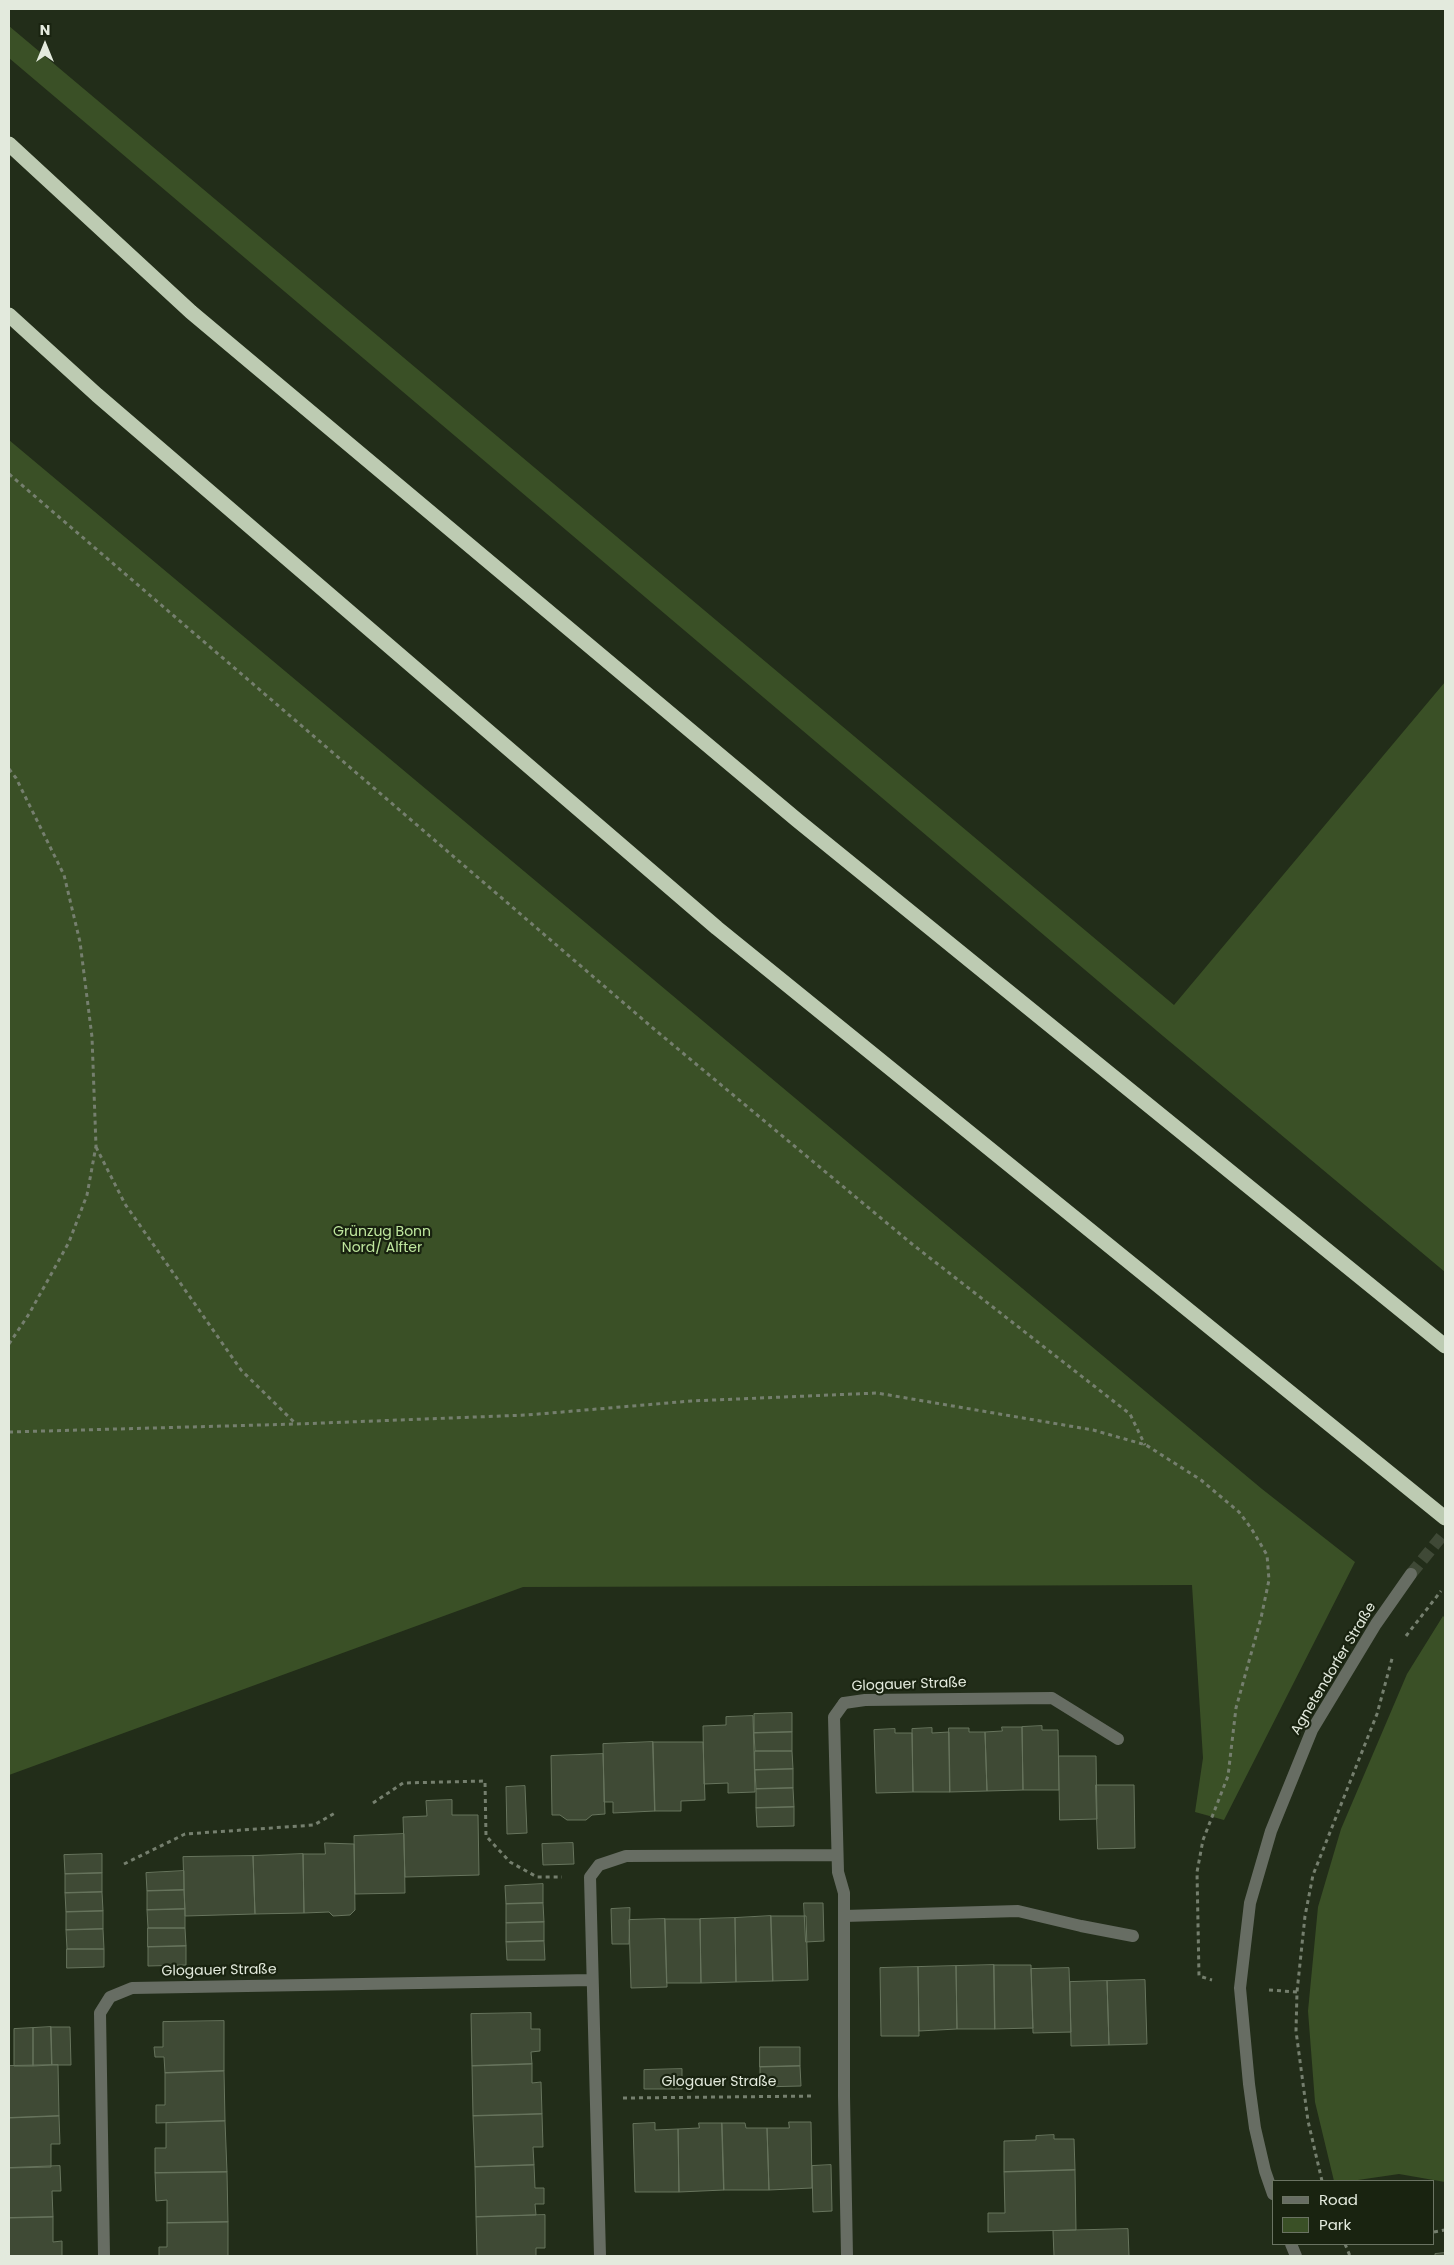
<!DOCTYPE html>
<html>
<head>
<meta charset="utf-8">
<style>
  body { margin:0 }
  #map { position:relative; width:1454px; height:2265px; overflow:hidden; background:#222d19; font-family:Poppins,sans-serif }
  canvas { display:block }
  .frame { position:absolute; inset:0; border:10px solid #e3eadd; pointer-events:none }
  .legend { position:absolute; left:1272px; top:2180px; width:162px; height:65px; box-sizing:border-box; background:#192310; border:1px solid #6a7362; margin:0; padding:6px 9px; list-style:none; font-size:15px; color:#e3eadd }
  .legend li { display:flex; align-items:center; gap:10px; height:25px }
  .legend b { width:25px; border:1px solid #6a7362 }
  .north { position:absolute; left:20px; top:20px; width:50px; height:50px; -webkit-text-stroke:4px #192310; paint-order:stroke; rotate:0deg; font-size:14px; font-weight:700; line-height:20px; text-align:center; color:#e3eadd }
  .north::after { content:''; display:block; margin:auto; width:18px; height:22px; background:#e3eadd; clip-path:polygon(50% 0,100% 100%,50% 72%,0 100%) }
</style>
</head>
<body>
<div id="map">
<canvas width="1454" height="2265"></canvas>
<div class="frame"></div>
<ul class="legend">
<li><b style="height:6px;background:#676d63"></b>Road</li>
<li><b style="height:14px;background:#3a5026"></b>Park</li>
</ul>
<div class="north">N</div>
</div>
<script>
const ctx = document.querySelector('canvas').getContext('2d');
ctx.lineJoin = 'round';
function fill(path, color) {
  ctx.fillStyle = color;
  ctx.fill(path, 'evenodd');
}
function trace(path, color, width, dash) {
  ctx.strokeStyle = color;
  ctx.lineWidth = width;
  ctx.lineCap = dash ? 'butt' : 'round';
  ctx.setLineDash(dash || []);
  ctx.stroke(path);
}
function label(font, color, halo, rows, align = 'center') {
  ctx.font = font + ' Poppins,sans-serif';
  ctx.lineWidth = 4.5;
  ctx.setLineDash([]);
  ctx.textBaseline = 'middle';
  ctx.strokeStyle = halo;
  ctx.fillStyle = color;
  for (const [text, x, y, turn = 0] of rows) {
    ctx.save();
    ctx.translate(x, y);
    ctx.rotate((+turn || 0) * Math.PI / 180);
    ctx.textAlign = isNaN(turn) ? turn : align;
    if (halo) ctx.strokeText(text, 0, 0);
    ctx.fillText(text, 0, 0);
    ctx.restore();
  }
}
fill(new Path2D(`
  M9 26 1174 1005 1445 682V1272L1163 1036 9 58Z
  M9 440 1262 1489 1355 1562 1224 1820 1195 1812 1203 1758 1192 1585 523 1587 9 1775Z
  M1443 1616 1445 1618V2182L1399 2174 1351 2181H1334L1315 2102 1308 2011 1318 1907 1341 1829 1407 1674Z`), '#3a5026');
const building = new Path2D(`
  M792 1713V1732L754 1733V1714Z
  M753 1716 755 1792 728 1793V1783L704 1784 703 1726 726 1725V1717Z
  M1042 1726V1730H1058L1059 1790H1023L1022 1727Z
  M1002 1727H1022L1023 1790 987 1791 985 1732 1002 1731Z
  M932 1728V1733L949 1732 950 1792H913L912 1729Z
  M949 1728H969V1732H985L987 1791 950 1792Z
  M895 1729V1733H912L913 1792 876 1793 874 1730Z
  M792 1732V1751H755L754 1733Z
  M653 1742H703L705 1800 681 1801V1811H655Z
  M653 1742 655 1811 613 1813V1802H604L603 1744Z
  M755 1751H792L793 1769 755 1770Z
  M603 1754 605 1814 592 1815 586 1820H567L560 1815H552L551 1756Z
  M1059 1756H1096L1097 1819 1060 1820Z
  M793 1769V1788L756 1789 755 1770Z
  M1096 1785H1134L1135 1848 1098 1849Z
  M525 1786 527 1833 507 1834 506 1787Z
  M793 1788 794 1807 756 1808V1789Z
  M452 1800V1815H478L479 1875 405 1877 403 1817 427 1816 426 1801Z
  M794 1807V1826L757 1827 756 1808Z
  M404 1834 405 1893 355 1894 354 1836Z
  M325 1843 354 1844 355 1910 350 1915 333 1916 329 1912 304 1913 303 1854H325Z
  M573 1843 574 1864 543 1865 542 1844Z
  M102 1854V1873L65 1874 64 1855Z
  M303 1854 304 1913 255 1914 253 1856Z
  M253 1856 255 1914 185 1916 183 1857Z
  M184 1871V1890L147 1891 146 1873Z
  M102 1873V1892L65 1893V1874Z
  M543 1884V1903L506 1904 505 1886Z
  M184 1890 185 1909 147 1910V1891Z
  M102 1892 103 1911 66 1912 65 1893Z
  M543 1903 544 1922 506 1923V1904Z
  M804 1903H823L824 1941 806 1942Z
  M630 1908 629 1944H612L611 1909Z
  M185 1909V1928H148L147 1910Z
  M103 1911V1929L66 1930V1912Z
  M771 1916 773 1981 736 1982 735 1918Z
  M771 1916H806L808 1980 773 1981Z
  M735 1918 736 1982 701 1983 700 1919Z
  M665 1919 667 1987 631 1988 629 1920Z
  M665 1919H700L701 1983H667Z
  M544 1922V1941L506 1942V1923Z
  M148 1928H185L186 1946 148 1947Z
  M103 1929 104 1949H67L66 1930Z
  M544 1941 545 1960H507L506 1942Z
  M186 1946V1965L148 1966V1947Z
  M67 1949H104V1967L67 1968Z
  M994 1965 995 2029H957L956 1966Z
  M994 1965H1031L1033 2028 995 2029Z
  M956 1966 957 2029 919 2031 918 1967Z
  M918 1967 919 2036H881L880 1968Z
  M1069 1968 1071 2032 1033 2033 1031 1969Z
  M1145 1980 1147 2044 1109 2045 1107 1981Z
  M1107 1981 1109 2045 1071 2046 1070 1982Z
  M531 2013V2029H540V2051L531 2052 532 2064 472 2066 471 2014Z
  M224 2021V2071L165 2073 164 2057H155L154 2047H163V2022Z
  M51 2027 52 2065 33 2066V2028Z
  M51 2027H70L71 2065H52Z
  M33 2028V2066H14V2029Z
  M760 2047H800V2066L760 2067Z
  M532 2064V2083L541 2082 542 2114 473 2116 472 2066Z
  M58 2065 59 2116 9 2118V2066Z
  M800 2066 801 2086 760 2087V2067Z
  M682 2069V2089H644V2070Z
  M224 2071 225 2121 156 2123V2105H165V2073Z
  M542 2114 543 2147H533L534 2165 475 2167 473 2116Z
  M59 2116 60 2144H51V2167L9 2168V2118Z
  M225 2121 227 2172 155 2173V2148H166V2123Z
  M789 2122H811L812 2188 769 2190 767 2128H789Z
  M655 2123V2130L678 2129 679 2192H635L633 2124Z
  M699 2123H722L724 2190 679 2192 678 2129 699 2128Z
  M722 2123H745L746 2128H767L769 2190H724Z
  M1054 2135V2139H1074L1075 2170 1004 2172V2141L1036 2140V2136Z
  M534 2165 535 2188H544V2204H535L536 2215 476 2217 475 2167Z
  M831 2165 832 2211 813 2212 812 2166Z
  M60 2166 61 2191H52L53 2217 9 2218V2168Z
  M1075 2170 1076 2230 988 2232V2213H1005L1004 2172Z
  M227 2172 228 2222 167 2223V2200L156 2201 155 2173Z
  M545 2215V2248H536V2256H477L476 2217Z
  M53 2217V2242L62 2241V2256H9V2218Z
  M228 2222V2256H159V2247H167V2223Z
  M1128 2229 1129 2256H1054L1053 2231Z
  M1445 2253V2256H1435V2254Z`);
fill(building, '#3f4a35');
trace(building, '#67745d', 1);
trace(new Path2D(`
  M1411 1574 1445 1532`), '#3f4936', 12, [12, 6]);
trace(new Path2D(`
  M9 474 654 1029 912 1244 1130 1414 1145 1445
  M9 769 16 778 64 875 80 942 92 1037 96 1146 87 1195 69 1242 29 1314 9 1344
  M96 1147 125 1204 241 1370 296 1424
  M9 1432 297 1424 527 1415 691 1401 877 1393 1093 1430 1146 1445 1201 1480 1239 1512 1251 1528 1267 1555 1269 1580 1261 1618 1236 1708 1228 1776 1203 1840 1197 1872 1199 1976 1212 1980
  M1406 1636 1441 1591
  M373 1803 403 1783 485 1781 486 1836 510 1862 537 1877H562
  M124 1864 185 1834 314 1825 335 1813
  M1269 1990 1297 1992
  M623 2098 815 2096
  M1322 2181 1308 2121 1296 2031 1297 1992 1305 1916 1313 1875 1377 1714 1393 1655
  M1434 2232 1445 2230
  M1345 2244 1350 2256`), '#757f6e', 3, [4, 4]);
trace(new Path2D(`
  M844 1703 865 1700 1052 1698 1118 1739
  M844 1916 1018 1911 1081 1926 1133 1936`), '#676d63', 12);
trace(new Path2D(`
  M844 1703 834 1717 838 1872 844 1893V2096L847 2256
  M1273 2194 1265 2171 1255 2128 1249 2084 1240 1988 1250 1903 1271 1831 1312 1730 1376 1624 1411 1574
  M1291 2244 1296 2256
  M104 2256 100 2013 110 1997 132 1988 592 1980
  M600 2256 590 1877 599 1865 626 1856 837 1855`), '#676d63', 12);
trace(new Path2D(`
  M9 144 191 312 797 820 1445 1346
  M9 315 97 395 717 928 1445 1518`), '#bdcbb2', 15);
label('14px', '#bfe79e', '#192310', [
  ["Grünzug Bonn",382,1232],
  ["Nord/ Alfter",382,1248]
]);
label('14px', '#e3eadd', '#192310', [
  ["Agnetendorfer Straße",1334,1669,-59],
  ["Glogauer Straße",909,1685,-2],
  ["Glogauer Straße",219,1971,-1],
  ["Glogauer Straße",719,2082]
]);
</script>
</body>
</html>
